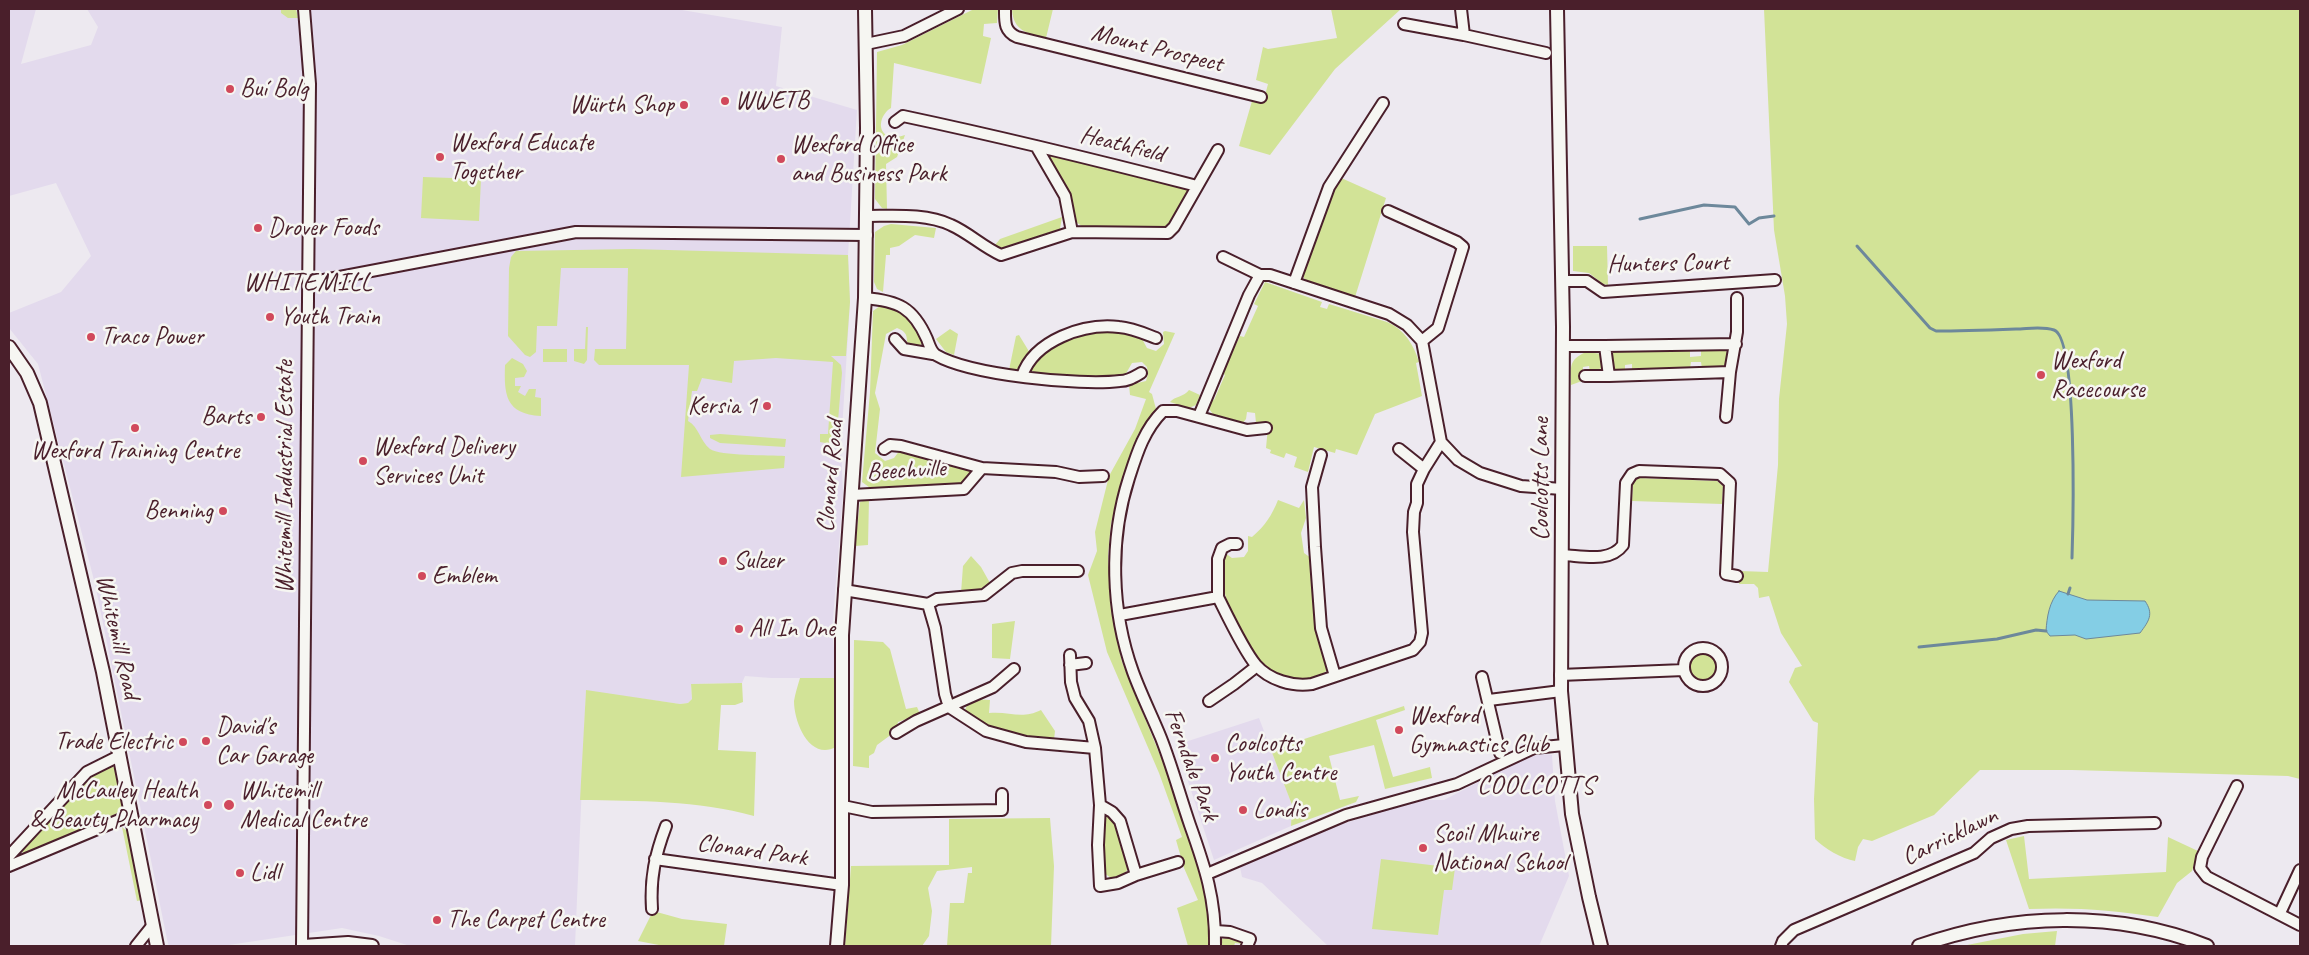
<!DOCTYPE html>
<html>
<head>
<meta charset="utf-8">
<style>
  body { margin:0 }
  #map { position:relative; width:2309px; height:955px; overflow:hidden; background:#ede9f0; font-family:Caveat,sans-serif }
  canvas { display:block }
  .frame { position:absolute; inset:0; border:10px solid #4a1f2b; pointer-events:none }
</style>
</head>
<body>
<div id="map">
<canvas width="2309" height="955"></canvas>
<div class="frame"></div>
</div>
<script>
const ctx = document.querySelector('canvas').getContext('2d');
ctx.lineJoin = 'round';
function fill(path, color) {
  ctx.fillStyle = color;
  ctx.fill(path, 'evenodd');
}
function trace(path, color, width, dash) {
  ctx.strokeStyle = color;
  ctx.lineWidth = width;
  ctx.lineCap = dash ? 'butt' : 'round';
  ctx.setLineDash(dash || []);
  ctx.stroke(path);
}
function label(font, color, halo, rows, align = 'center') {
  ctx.font = font + ' Caveat,sans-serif';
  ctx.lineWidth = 5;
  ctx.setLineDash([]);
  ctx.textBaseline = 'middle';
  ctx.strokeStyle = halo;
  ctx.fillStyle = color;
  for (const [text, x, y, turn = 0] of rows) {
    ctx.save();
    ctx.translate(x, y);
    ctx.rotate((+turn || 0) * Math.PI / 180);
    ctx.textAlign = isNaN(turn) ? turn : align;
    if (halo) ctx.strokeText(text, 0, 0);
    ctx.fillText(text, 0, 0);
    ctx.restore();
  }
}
fill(new Path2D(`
  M9 9H36L21 64 91 45 98 27 87 9H676L782 27 776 86 857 110 848 255 850 302 841 446 843 493 832 632 837 678H771L745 676 742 683 691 684 692 699 688 703 680 704 586 691 575 946H410L379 936 342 928 222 946H170L168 944 95 584 38 364 9 328V313L61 292 91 256 56 183 9 196Z
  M1259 718 1292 805 1291 826 1214 860 1176 745Z
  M1534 753 1552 755 1555 801 1569 876 1539 946H1328L1262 883 1242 877 1240 867 1327 829 1418 800H1444Z`), '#e3daed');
fill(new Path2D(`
  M281 9H296L298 18H288L281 13Z
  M974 9H998L997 23 984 24 983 36 991 38 981 84 894 63 891 108C880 114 875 134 892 137 896 138 901 136 905 135L897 157 886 164 887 209 882 208 875 199 877 52 902 45Z
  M1012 9H1053L1046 38C1027 33 1013 31 1012 9Z
  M1331 9H1401L1335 69 1270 155 1239 146 1252 101 1263 103 1268 84 1256 80 1263 47 1268 49 1337 38Z
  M1764 9H2300V779L2288 776 2072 770H1980L1934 815 1872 841 1863 839 1858 847 1855 861C1842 859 1824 848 1815 839L1814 799 1818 723 1813 721 1789 682 1795 668 1802 666 1781 633 1769 596 1759 598 1758 588 1754 584H1739L1740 571 1768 572 1778 465 1779 399 1787 324 1785 296 1774 230Z
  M1049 153 1186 188 1188 191 1173 220 1165 228 1086 229 1076 222 1071 198 1064 183 1048 158Z
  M423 177 481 179 479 221 421 218Z
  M1339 177 1386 198 1355 297 1310 284 1304 278 1302 270Z
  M1062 217 1060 229 1002 248 995 245 1000 239Z
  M891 224 936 228 934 238 915 235 899 246 890 248V255H886L883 292 877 289 874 282 875 232 884 226Z
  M1573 246H1607L1608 285 1603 284 1589 273 1573 271Z
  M632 249 848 255 850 302 846 356H831L841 365 842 373 836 445 820 442V434H828L833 362 776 358 734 361 732 383 702 378 697 391H692L688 421C699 427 700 441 710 449 720 456 769 455 785 456L784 468 681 477 689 365H599L594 360 595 349H626L628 268H561L557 326H537L536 352 530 357 525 355 508 336 509 268 511 257 516 251Z
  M1265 282 1322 302 1320 307 1327 309 1329 304 1387 322C1404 329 1414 345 1419 362L1416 363 1422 396 1375 414 1357 455 1336 449 1335 453 1314 447 1308 472 1294 467 1297 457 1286 453 1284 458 1270 453 1271 450 1266 448 1268 427 1267 424 1256 423 1255 413 1247 412 1246 419 1242 424 1215 417 1207 406 1209 399 1214 400 1225 375 1222 373 1240 336 1244 337 1258 306 1254 304Z
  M887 305C908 315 913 321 924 342L918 347 910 345 907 342C907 334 905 331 897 328L886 334 875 393 880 409 875 453 885 461 894 458 900 450 969 469 972 473 962 484 873 490 862 482 870 392 873 311 880 306Z
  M586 327H588L587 360 584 364 574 361V349H585Z
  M950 329 958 334 954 355 946 352 936 339Z
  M1165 331 1175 333 1149 392 1152 394 1156 409 1138 434 1129 457 1111 523 1108 555 1111 611 1122 662 1166 770 1195 857 1209 907 1210 946H1188L1177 908 1198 900 1184 868 1176 840 1182 837 1159 773 1107 652 1088 575 1097 551 1095 532 1109 476 1135 429 1146 399 1130 395 1129 385 1146 381 1148 374 1147 367 1142 362 1132 363 1124 377C1100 378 1051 380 1030 370 1032 362 1041 355 1048 350 1075 332 1109 326 1141 337L1147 348 1156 351 1164 344 1163 332Z
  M1019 335 1030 353 1018 370H1009L1016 336Z
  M1722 348 1728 353C1728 371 1717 368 1702 369L1701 362H1691L1690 369 1632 371V364L1625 365V372L1614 369 1612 353 1616 351 1690 349V357L1701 356V349Z
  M543 349H567V362H543Z
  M1586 352 1602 354 1604 360 1602 368 1590 372 1589 366 1583 367 1582 381 1571 385C1571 367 1568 360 1586 352Z
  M512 358 523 364 527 371 524 377 515 378V386H521L518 392 525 396 529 389H536L535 397 541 398V416C505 414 504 394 505 365Z
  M1189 390 1200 395 1196 405 1189 408 1170 402C1175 396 1184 397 1189 390Z
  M720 434 786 439 785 447 720 443 710 438V435Z
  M1638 478 1717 481 1723 486 1722 504 1632 501 1633 484Z
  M869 499 868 545 855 546 860 502Z
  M1278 500 1299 508 1304 500 1306 518 1301 533 1304 553 1311 558 1327 663V670C1322 676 1316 679 1307 680 1299 681 1292 681 1284 678 1249 664 1211 589 1225 553L1232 558 1244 557 1248 551V536L1252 537C1265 526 1272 515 1278 500Z
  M971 556 981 567 990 583 977 591 961 593 963 566Z
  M1015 621 1010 659 992 658V624Z
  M854 640 883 642 890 649 906 709 917 707 920 714 898 722 897 727 891 730 892 734 877 745 874 753 869 756V768L853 766Z
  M1690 667a14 14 0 1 1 28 0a14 14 0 1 1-28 0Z
  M800 678H837L836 747C810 761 794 723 794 701 795 694 798 685 800 678Z
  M742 683 743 702 735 705H721L718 750 756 752 754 816C697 800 639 801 580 800L586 690 680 704 688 703 692 699 691 684Z
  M974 699 990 700 989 713C1010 711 1021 720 1041 710L1055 731 1054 740C1027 737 983 735 965 710L968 703Z
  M1404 706 1405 710 1376 720 1393 777 1430 767 1432 778 1385 789 1374 745 1329 756 1340 800 1359 796 1356 802 1291 826 1292 805 1271 750Z
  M105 767H113L116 770 122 807 120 812 27 853H23L21 849 96 773Z
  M1105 817H1110L1114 819 1128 868C1125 876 1118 877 1111 878L1104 873 1102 821Z
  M1050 818 1054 866 1051 946H947L950 903H964L968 873H972V867L937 871 928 888 932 911 929 936 922 946H845L851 866 949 865V819Z
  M122 827 127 831 142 900 137 901Z
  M2024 836 2029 879 2166 872 2168 837 2198 851 2192 871 2177 883 2158 917C2113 910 2074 907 2029 909L2006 840Z
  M1381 859 1455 868 1452 890H1444L1438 935 1372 929Z
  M653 911 682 919 727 924 724 946H664L638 941Z
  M2057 931 2055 946H1962L2023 934Z
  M1230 937 1243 940 1242 944 1235 943 1234 946H1220L1222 939Z`), '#d2e397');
const water = new Path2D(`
  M2059 591 2087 600 2145 601C2154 614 2149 621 2140 633L2086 639 2075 635 2050 636 2046 631C2047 617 2049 602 2059 591Z`);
fill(water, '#84cee5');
trace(water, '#6d889b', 1);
trace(new Path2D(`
  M1640 219 1704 205 1735 207 1749 224 1759 218 1774 216
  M1857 246 1930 328 1936 331C1962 331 1989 330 2016 329 2027 329 2042 326 2054 330 2078 338 2073 528 2072 558
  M2068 594 2070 588
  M1919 647 1997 639 2036 630 2046 631`), '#6d889b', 3);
const minor = new Path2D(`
  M1005 9C1005 22 1004 31 1017 37L1261 97
  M1461 9 1464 35 1546 53
  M1404 24 1464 35
  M866 44 904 36 958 9
  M895 122 903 116C1002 137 1100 161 1197 186
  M1036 146 1065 196 1072 232
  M1388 211 1457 242 1463 247 1438 328 1422 341
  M866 216C893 216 926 213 951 225 969 233 983 247 1001 255L1072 232 1168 233 1174 227 1218 150
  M1223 257 1260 275
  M1563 281H1587L1603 292 1775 280
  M308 283 576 232 867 235
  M1294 283 1329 187 1383 103
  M865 298C898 301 913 307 927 339 929 344 931 352 936 355 970 375 1080 386 1120 381 1128 381 1134 377 1141 373
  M895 339 904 349 933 354
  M1563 346H1605L1609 376 1730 372 1737 332V298
  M1605 346 1736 344
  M1022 376C1034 340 1084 323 1119 327 1132 328 1143 333 1156 338
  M1585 376H1609
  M1199 416 1249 295 1260 275H1270L1389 314 1407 325 1422 341 1441 442 1458 460 1480 473 1521 486 1562 489
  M1726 417 1730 372
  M884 449 890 445 901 446 982 468
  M1399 449 1424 469
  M1321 455 1312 487 1315 547 1321 628 1335 676
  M852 495 964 489 982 468 1056 472 1079 477 1103 476
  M1563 555C1583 556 1610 563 1623 545L1626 483 1632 474 1639 471 1720 474 1730 483 1726 574 1737 576
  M844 590 928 604 935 628 945 694 949 707 986 731 1026 742 1095 748 1100 805 1098 845 1100 886 1118 883 1136 875 1120 821 1112 812 1100 805
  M1218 597V559L1222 548 1230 544H1237
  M928 604 937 599 984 595 1012 573 1022 571H1078
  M1120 615 1218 597C1227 615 1244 651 1256 665 1269 680 1293 687 1312 684L1413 650 1420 642 1422 633 1413 532 1414 512 1417 503V484L1424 469 1441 442
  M1684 667a19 19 0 1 1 38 0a19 19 0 1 1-38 0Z
  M1070 655 1071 682 1075 698 1089 721 1095 748
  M1070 665 1086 663
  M1560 675 1684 670
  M1482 677 1500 753
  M1489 700 1561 691
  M1209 701 1234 684 1257 666
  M896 733 916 721 993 687 1014 669
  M2237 786 2202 857 2200 868 2207 877 2300 925
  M843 806 872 812 1002 810V794
  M9 856 87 772 119 756
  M655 859 842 885
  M9 866 131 815
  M1207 874 1346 815 1457 784 1534 748 1564 745
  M1136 875 1178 862
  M652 909C650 878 655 855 666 826
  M2280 913 2300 870
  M1216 931 1230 932 1250 939 1247 946
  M136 946 152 926
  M302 946 310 84 304 9
  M1215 946C1216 900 1205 867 1190 825 1180 796 1172 766 1161 738 1152 716 1141 694 1133 672 1111 611 1109 540 1129 478 1137 453 1144 430 1163 411H1177L1247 430 1266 428
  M1781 946 1783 941 1794 930 1974 853 1991 838 2011 829 2028 826 2155 823`);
const tertiary = new Path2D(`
  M1557 9 1563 327 1561 691 1572 814 1589 897 1601 946
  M9 347 27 373 40 403 103 672 157 946
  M303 946 348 943 372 946
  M837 946 842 885V635L865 298 867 128 865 9
  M1919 946C2012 913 2115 910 2207 946`);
trace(minor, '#4a1f2b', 14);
trace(tertiary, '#4a1f2b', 16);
trace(minor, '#f6f6f2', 10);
trace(tertiary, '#f6f6f2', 12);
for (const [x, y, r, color] of [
  [230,89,5,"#d1495b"],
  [725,101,5,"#d1495b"],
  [684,105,5,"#d1495b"],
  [440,157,5,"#d1495b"],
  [781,159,5,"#d1495b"],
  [258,228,5,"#d1495b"],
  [270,317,5,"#d1495b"],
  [91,337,5,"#d1495b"],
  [2041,375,5,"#d1495b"],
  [767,406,5,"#d1495b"],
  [261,417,5,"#d1495b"],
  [135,428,5,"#d1495b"],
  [363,461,5,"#d1495b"],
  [223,511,5,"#d1495b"],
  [723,561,5,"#d1495b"],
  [422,576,5,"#d1495b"],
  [739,629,5,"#d1495b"],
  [1399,730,5,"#d1495b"],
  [206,741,5,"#d1495b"],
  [183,742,5,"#d1495b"],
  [1215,758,5,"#d1495b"],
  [208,805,5,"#d1495b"],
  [229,805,6,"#d1495b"],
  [1243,810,5,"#d1495b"],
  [1423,848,5,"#d1495b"],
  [240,873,5,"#d1495b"],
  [437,920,5,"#d1495b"]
]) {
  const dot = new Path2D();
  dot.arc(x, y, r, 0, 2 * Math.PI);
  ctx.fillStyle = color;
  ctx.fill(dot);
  trace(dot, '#f6f6f2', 2);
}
label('25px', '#4a1f2b', '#f6f6f2', [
  ["Mount Prospect",1157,49,14],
  ["Heathfield",1122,145,14],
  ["Hunters Court",1668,264,-1],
  ["Beechville",906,471,-3],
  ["Clonard Road",831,476,-85],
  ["Whitemill Industrial Estate",285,477,-90],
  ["Coolcotts Lane",1541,479,-90],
  ["Whitemill Road",117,637,77],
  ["Ferndale Park",1191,765,70],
  ["Carricklawn",1950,837,-26],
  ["Clonard Park",752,851,8]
]);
label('25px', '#4a1f2b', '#f6f6f2', [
  ["Buí Bolg",240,89],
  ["WWETB",735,101],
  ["Würth Shop",674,105,"right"],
  ["Wexford Educate",450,143],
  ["Together",450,172],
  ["Wexford Office",791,145],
  ["and Business Park",791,174],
  ["Drover Foods",268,228],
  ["Youth Train",280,317],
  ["Traco Power",101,337],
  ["Wexford",2051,361],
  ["Racecourse",2051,390],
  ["Kersia 1",757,406,"right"],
  ["Barts",251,417,"right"],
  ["Wexford Delivery",373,447],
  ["Services Unit",373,476],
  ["Wexford Training Centre",135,451,"center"],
  ["Benning",213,511,"right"],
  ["Sulzer",733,561],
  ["Emblem",432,576],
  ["All In One",749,629],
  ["Wexford",1409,716],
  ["Gymnastics Club",1409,745],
  ["David's",216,727],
  ["Car Garage",216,756],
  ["Trade Electric",173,742,"right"],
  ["Coolcotts",1225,744],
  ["Youth Centre",1225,773],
  ["McCauley Health",198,791,"right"],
  ["& Beauty Pharmacy",198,820,"right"],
  ["Whitemill",240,791],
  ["Medical Centre",240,820],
  ["Londis",1253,810],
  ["Scoil Mhuire",1433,834],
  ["National School",1433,863],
  ["Lidl",250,873],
  ["The Carpet Centre",447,920]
], 'left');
ctx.letterSpacing = '1px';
label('26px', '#4a1f2b', '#f6f6f2', [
  ["WHITEMILL",308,283],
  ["COOLCOTTS",1536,786]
]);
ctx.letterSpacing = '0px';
</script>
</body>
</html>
